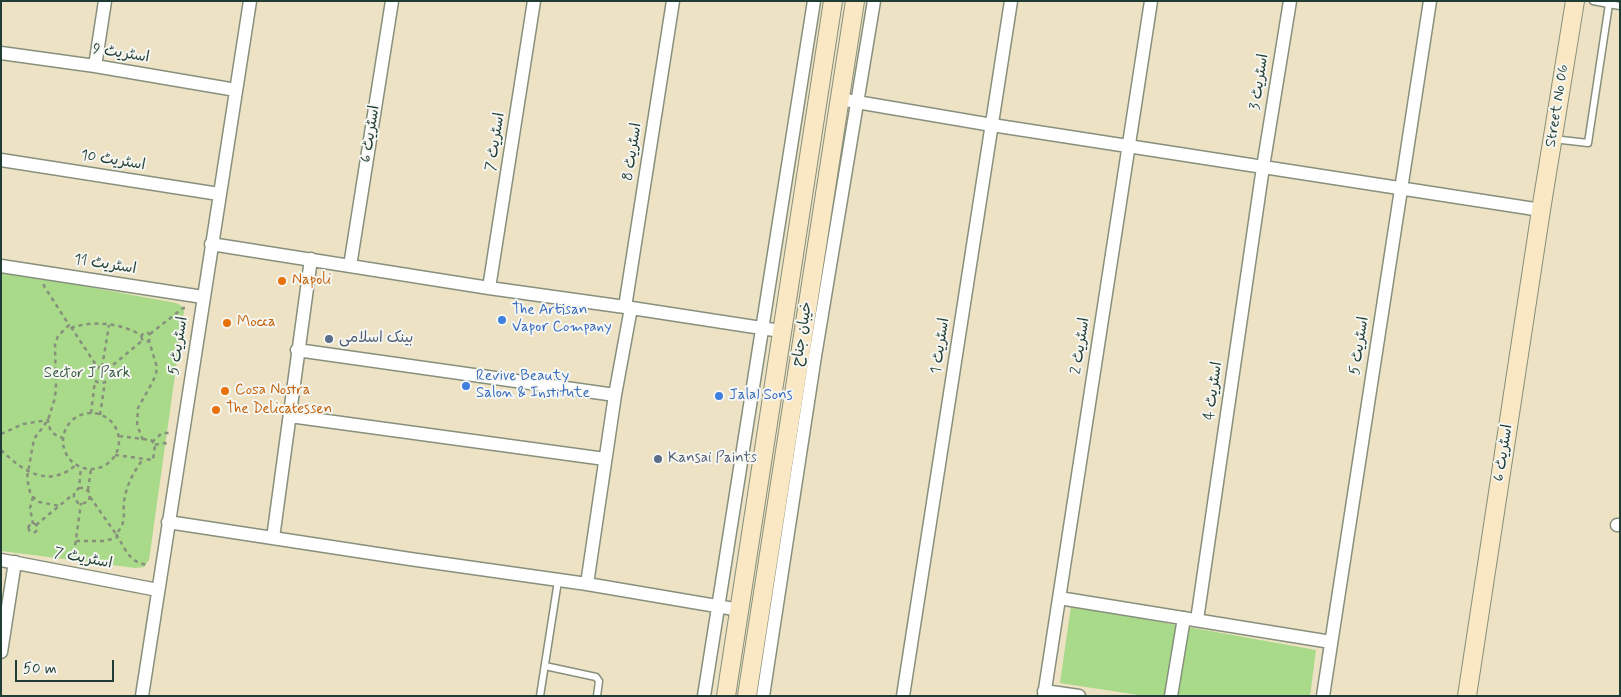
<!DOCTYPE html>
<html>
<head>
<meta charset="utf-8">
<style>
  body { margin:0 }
  #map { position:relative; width:1621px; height:697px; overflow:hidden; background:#ede2c4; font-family:Mynerve,sans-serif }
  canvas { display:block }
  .frame { position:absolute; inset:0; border:2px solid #1f3d34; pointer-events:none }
  .scale { position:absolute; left:15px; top:660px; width:99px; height:22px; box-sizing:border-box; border:2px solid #1f3d34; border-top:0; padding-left:6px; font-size:15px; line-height:18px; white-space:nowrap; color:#1f3d34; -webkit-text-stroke:4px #f6f6f2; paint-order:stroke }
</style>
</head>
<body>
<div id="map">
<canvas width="1621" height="697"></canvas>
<div class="frame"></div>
<div class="scale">50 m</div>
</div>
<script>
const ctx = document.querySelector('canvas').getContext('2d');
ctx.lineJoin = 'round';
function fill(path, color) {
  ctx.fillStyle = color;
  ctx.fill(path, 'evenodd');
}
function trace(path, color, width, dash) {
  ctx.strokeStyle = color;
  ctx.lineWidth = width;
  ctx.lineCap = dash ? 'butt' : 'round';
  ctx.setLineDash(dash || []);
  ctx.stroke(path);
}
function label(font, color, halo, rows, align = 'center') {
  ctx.font = font + ' Mynerve,"Playpen Sans Arabic",sans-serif';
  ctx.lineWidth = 4;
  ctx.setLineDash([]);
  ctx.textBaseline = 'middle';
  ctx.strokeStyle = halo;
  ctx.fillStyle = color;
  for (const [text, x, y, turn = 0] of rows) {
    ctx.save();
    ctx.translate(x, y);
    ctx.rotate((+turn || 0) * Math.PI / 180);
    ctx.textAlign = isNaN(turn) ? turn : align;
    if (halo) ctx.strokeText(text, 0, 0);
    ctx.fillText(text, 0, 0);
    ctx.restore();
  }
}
fill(new Path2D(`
  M1 271 176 303 182 306 184 311 149 560 144 567 135 568 1 551Z
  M1071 606 1316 650 1310 696H1145L1060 683Z`), '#a8da89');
const lane = new Path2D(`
  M1609 4 1620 6
  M1553 139 1588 143 1609 4 1593 1
  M545 666 596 677 599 681 597 696
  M540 696 558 581`);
const street = new Path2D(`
  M1 53 95 66 236 90
  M95 66 105 1
  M839 99 992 125 1541 210
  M1 160 219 194
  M211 244 489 288 625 307 781 331
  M1 266 203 297
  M350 266 392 1
  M489 288 534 1
  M625 307 673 1
  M297 350 615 395
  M290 416 605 459
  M168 522 410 559 587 584 740 610
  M1617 525H1620
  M273 538 311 259
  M1 560 158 590
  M587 584 615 395 631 308
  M1059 598 1331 642
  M1197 620 1263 167 1290 1
  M1 652 15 562
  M1044 691 1079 696
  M142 696 250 1
  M704 696 814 1
  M763 696 815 356 874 1
  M903 696 1011 1
  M1044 696 1151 1
  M1171 696 1184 618
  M1323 696 1430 1`);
const secondary = new Path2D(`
  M726 696 833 1
  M747 696 855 1
  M1467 696 1541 210 1575 1`);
trace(lane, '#86907c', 9);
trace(street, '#86907c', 15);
trace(secondary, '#86907c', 20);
trace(new Path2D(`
  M44 284V286L69 325 58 336 55 344 56 390 54 401 48 420 34 439 27 478 30 492 33 497 39 502 60 506
  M71 327 98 368
  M71 328C92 320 123 323 142 336
  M141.5 337a4.5 4.5 0 1 1 9 0a4.5 4.5 0 1 1-9 0Z
  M150 334 183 308 189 309
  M102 367 109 325
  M93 375a8 8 0 1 1 16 0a8 8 0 1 1-16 0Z
  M107 370 143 340
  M91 413 95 381
  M63 441a28 28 0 1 1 56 0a28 28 0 1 1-56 0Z
  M100 415 105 382
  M1 434 23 424 48 420C49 431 53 435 63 438
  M143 440 137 425 138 408 153 381 156 374 157 367 149 341
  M152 442 162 433H170
  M155 445 162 443 170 444
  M1 450C23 471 48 489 76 465
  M115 455 153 460 155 445 151 440 118 436
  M79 488H85L90 493 89 501 82 504 78 503 74 497V493L79 488 81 468
  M88 490 91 469
  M33 497 30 508 33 524
  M90 497 116 534C129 520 121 512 125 496 128 482 135 470 143 459
  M28.5 528a4.5 4.5 0 1 1 9 0a4.5 4.5 0 1 1-9 0Z
  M36 525 70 497H74
  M116 534C126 550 129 563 149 565
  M76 541H105L118 537
  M73 561 81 503`), '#86907c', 2.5, [4, 4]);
trace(lane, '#fff', 6);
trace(street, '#fff', 12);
trace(secondary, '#fae7c3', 18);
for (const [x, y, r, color] of [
  [282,281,5,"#e8710a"],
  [502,320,5,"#3f7fe0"],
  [227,323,5,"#e8710a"],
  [329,339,5,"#5c6f8a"],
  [466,386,5,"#3f7fe0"],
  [225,391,5,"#e8710a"],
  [719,396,5,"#3f7fe0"],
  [216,410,5,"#e8710a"],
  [658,459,5,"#5c6f8a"]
]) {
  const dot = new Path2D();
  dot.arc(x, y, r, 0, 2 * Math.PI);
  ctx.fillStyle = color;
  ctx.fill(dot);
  trace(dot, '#f6f6f2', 2);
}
label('15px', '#1f3d34', '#f6f6f2', [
  ["اسٹریٹ 9",121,54,9],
  ["اسٹریٹ 3",1260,82,-81],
  ["Street No 06",1558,106,-81],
  ["اسٹریٹ 6",371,134,-81],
  ["اسٹریٹ 7",496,142,-81],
  ["اسٹریٹ 8",633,152,-81],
  ["اسٹریٹ 10",113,161,9],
  ["اسٹریٹ 11",105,265,9],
  ["خیبان جناح",803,334,-81],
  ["اسٹریٹ 5",179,346,-81],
  ["اسٹریٹ 1",941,346,-81],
  ["اسٹریٹ 2",1081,346,-81],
  ["اسٹریٹ 5",1360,346,-81],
  ["اسٹریٹ 4",1214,391,-82],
  ["اسٹریٹ 6",1504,453,-81],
  ["اسٹریٹ 7",83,559,11]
]);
label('15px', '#c56008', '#f6f6f2', [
  ["Napoli",292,281],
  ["Mocca",237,323],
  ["Cosa Nostra",235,391],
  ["The Delicatessen",226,410]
], 'left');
label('15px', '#366cbe', '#f6f6f2', [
  ["The Artisan",512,311],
  ["Vapor Company",512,328],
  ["Revive Beauty",476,377],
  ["Salon & Institute",476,394],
  ["Jalal Sons",729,396]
], 'left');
label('15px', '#4e5e75', '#f6f6f2', [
  ["بینک اسلامی",339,339],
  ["Kansai Paints",668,459]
], 'left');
label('15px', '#3a5c45', '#f6f6f2', [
  ["Sector J Park",87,374]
]);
</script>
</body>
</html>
